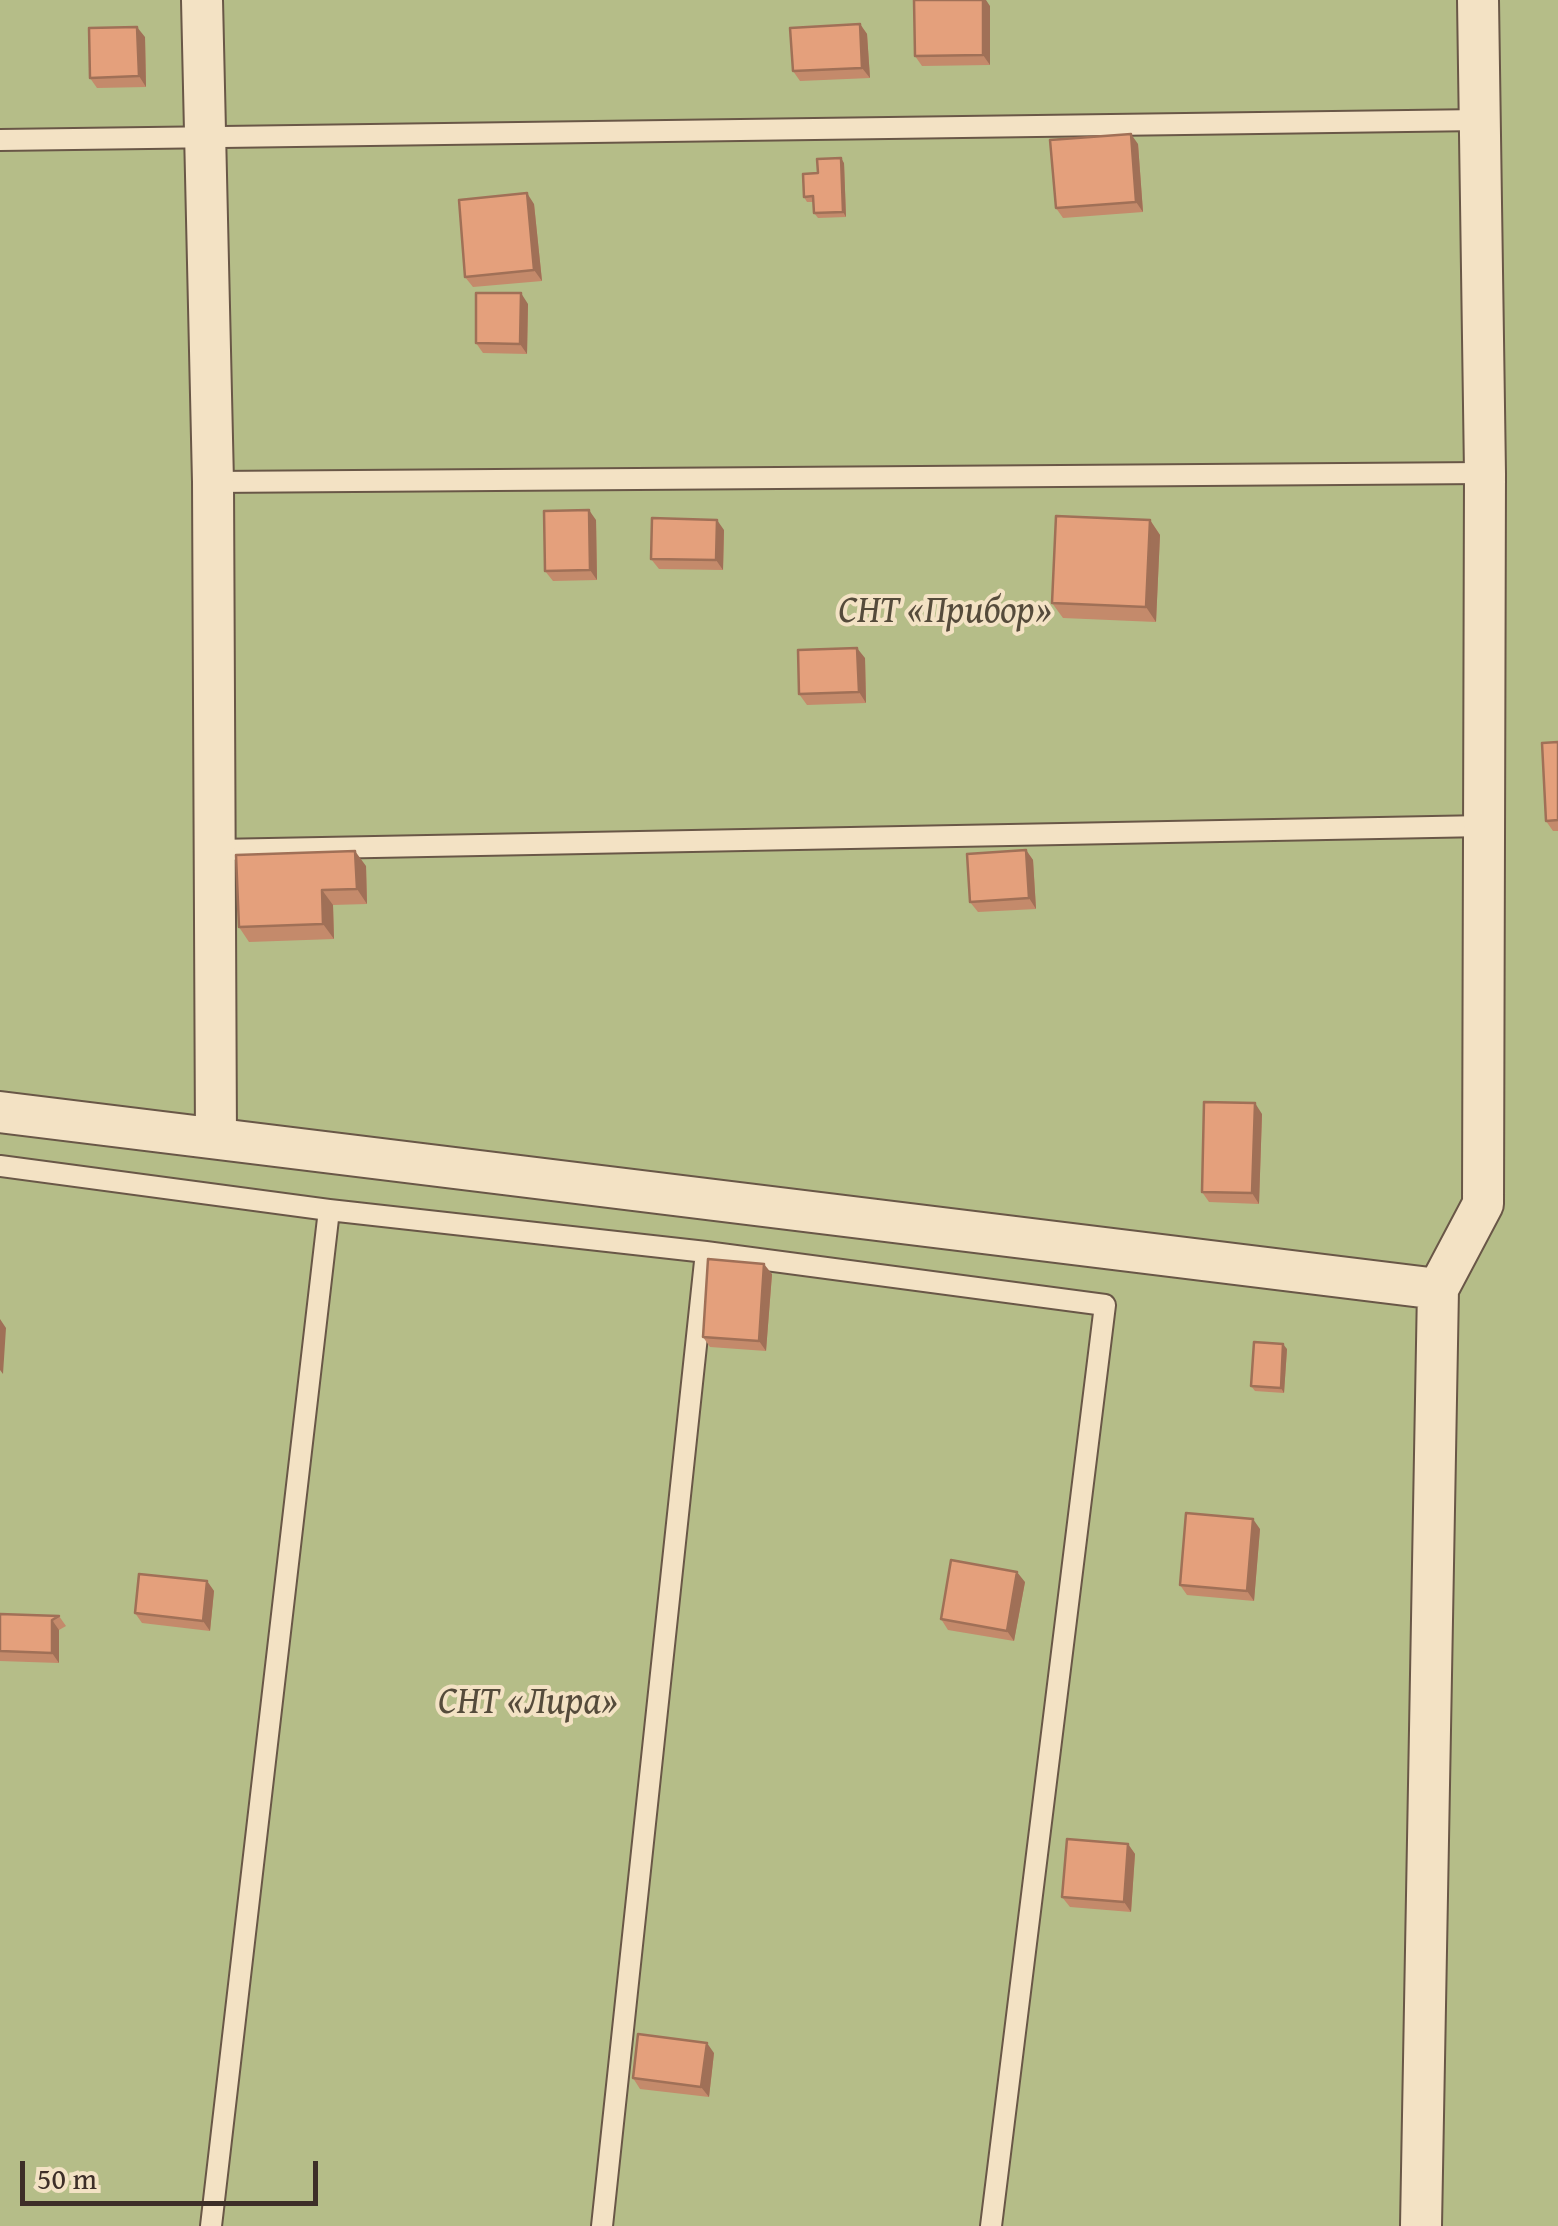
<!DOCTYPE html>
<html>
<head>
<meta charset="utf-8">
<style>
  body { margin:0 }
  #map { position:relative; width:1558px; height:2226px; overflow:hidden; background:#edd2a4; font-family:"Gentium Book Plus",serif }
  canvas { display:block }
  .scale { position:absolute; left:20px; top:2161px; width:298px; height:45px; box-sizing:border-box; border:5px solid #3d2e28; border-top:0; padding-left:12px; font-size:30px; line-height:35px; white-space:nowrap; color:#3d2e28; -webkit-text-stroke:8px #f3e2c4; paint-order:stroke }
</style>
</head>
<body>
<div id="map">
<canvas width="1558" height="2226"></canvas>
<div class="scale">50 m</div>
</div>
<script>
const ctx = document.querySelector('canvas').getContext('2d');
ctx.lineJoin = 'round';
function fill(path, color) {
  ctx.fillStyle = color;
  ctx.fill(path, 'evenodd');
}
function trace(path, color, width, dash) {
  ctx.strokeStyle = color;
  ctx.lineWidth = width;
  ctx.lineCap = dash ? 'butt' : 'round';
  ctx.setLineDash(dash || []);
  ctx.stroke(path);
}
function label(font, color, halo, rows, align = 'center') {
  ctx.font = font + ' "Gentium Book Plus",serif';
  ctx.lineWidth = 8;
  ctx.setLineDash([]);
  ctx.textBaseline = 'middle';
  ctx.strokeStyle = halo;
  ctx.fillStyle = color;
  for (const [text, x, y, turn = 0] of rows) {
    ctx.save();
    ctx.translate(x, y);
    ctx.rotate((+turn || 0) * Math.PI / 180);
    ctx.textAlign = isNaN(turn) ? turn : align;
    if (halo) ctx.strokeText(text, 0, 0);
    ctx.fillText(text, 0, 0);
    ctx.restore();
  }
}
fill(new Path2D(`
  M0 0H1558V2226H0Z`), '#b5bd88');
const service = new Path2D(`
  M0 140 1481 120
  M213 482 1485 473
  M216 850 1485 826
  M0 1166 329 1210 706 1252 1105 1305 991 2226
  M211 2226 329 1210
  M602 2226 706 1252`);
const minor = new Path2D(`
  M202 0 213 482 216 1137
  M0 1112 1438 1289 1421 2226
  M1438 1289 1483 1204 1485 473 1478 0`);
trace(service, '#695747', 24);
trace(minor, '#695747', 44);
trace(service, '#f3e2c4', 20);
trace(minor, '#f3e2c4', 40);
fill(new Path2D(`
  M990 6V65L922 66 915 56Z
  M860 24 867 34 870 78 800 81 793 71Z
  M145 37 146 87 97 88 90 78Z
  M1138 144 1143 212 1063 218 1056 208Z
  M844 163 846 217 818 218 814 213 813 202H807L804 197 818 173Z
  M534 204 542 281 473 287 465 277Z
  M528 304 527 354 483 353 476 343Z
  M596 520 597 580 553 581 545 571Z
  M1150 520 1160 535 1156 622 1063 618 1052 603Z
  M724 530 723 570 659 569 651 559Z
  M865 658 866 703 807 705 799 694Z
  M1558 742V831H1553L1546 821Z
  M1026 850 1033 860 1036 909 978 912 970 902Z
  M366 866 367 904 333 905 334 939 249 942 239 927Z
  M1262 1114 1259 1204 1209 1202 1202 1192Z
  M772 1274 766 1351 710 1347 703 1337Z
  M1287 1349 1284 1393 1255 1391 1251 1386Z
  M1260 1529 1254 1601 1187 1595 1180 1585Z
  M207 1581 214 1591 210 1631 142 1623 135 1613Z
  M1025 1582 1014 1641 948 1630 941 1619Z
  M0 1614 59 1616 66 1626 59 1630V1663L0 1661Z
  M1128 1844 1135 1854 1131 1912 1070 1907 1062 1897Z
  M714 2053 709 2097 640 2089 633 2078Z`), '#c48a6b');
fill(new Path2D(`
  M983 0H986L990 6V65L983 55Z
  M860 24 867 34 870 78 862 68Z
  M137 27 145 37 146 87 139 76Z
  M1131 134 1138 144 1143 212 1136 202Z
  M841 158 844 163 846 217 843 212Z
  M527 193 534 204 542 281 534 270Z
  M521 293 528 304 527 354 520 344Z
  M589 510 596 520 597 580 590 570Z
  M717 520 724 530 723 570 716 560Z
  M1150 520 1160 535 1156 622 1146 607Z
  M857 648 865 658 866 703 859 692Z
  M1026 850 1033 860 1036 909 1029 898Z
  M355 851 366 866 367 904 357 889Z
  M322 890 333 905 334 939 323 924Z
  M1255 1103 1262 1114 1259 1204 1252 1193Z
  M764 1264 772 1274 766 1351 759 1341Z
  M0 1319 6 1328 3 1374 0 1370Z
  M1283 1344 1287 1349 1284 1393 1281 1388Z
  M1253 1519 1260 1529 1254 1601 1247 1591Z
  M1017 1572 1025 1582 1014 1641 1007 1631Z
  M207 1581 214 1591 210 1631 203 1621Z
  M52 1620 59 1630V1663L52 1653Z
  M1128 1844 1135 1854 1131 1912 1124 1902Z
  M707 2043 714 2053 709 2097 701 2087Z`), '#a07057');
const building = new Path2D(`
  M914 0H983V55L915 56Z
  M860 24 862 68 793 71 790 28Z
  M137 27 139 76 90 78 89 28Z
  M1131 134 1136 202 1056 208 1050 140Z
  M841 158 843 212 814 213 813 196 804 197 803 174 818 173 817 159Z
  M527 193 534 270 465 277 459 200Z
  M476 293H521L520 344 476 343Z
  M589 510 590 570 545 571 544 511Z
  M1056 516 1150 520 1146 607 1052 603Z
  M652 518 717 520 716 560 651 559Z
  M857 648 859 692 799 694 798 650Z
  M1558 742V820L1546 821 1542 743Z
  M1026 850 1029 898 970 902 967 854Z
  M355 851 357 889 322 890 323 924 239 927 236 855Z
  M1204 1102 1255 1103 1252 1193 1202 1192Z
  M708 1259 764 1264 759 1341 703 1337Z
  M1254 1342 1283 1344 1281 1388 1251 1386Z
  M1186 1513 1253 1519 1247 1591 1180 1585Z
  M951 1560 1017 1572 1007 1631 941 1619Z
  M139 1574 207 1581 203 1621 135 1613Z
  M0 1614 59 1616 52 1620V1653L0 1651Z
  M1067 1839 1128 1844 1124 1902 1062 1897Z
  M638 2034 707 2043 701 2087 633 2078Z`);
fill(building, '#e4a07c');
trace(building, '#a07057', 2.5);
label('italic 38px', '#554b3b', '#f3e2c4', [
  ["СНТ «Прибор»",945,612],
  ["СНТ «Лира»",528,1703]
]);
</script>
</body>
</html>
